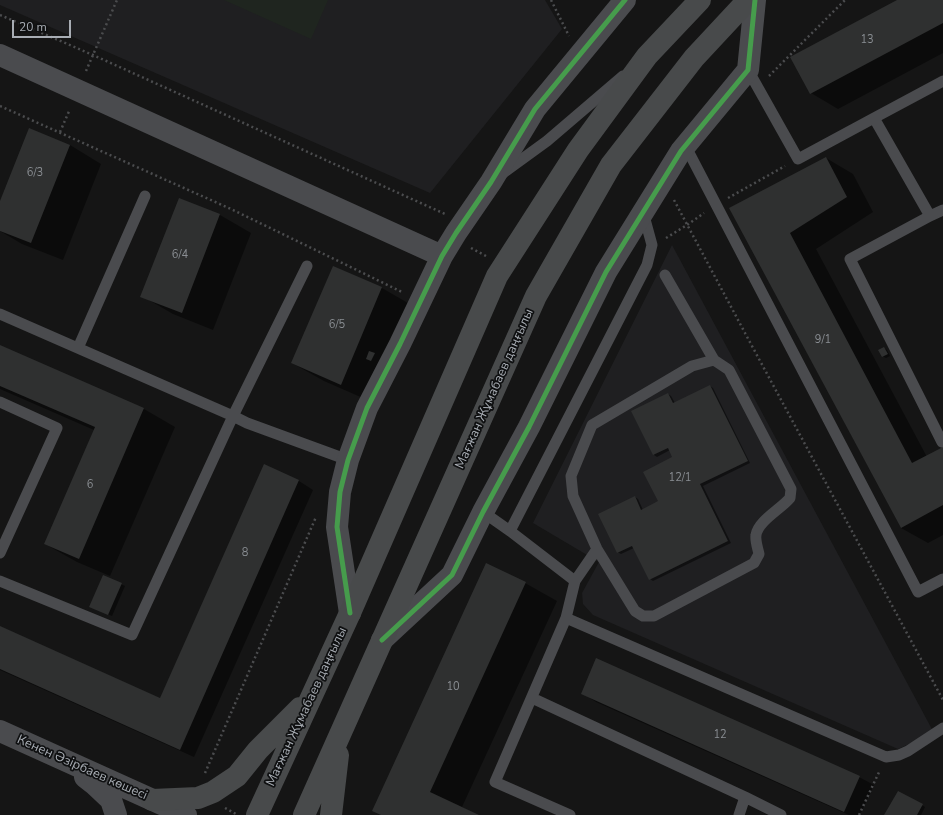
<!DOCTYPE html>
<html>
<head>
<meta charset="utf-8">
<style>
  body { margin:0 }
  #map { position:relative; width:943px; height:815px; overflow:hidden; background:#151515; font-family:"Nunito Sans",sans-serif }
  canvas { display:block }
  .scale { position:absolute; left:12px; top:20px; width:59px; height:18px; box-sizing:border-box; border:2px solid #a8adb4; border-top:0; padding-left:5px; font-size:12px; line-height:14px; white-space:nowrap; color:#a8adb4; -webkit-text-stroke:3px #0f1011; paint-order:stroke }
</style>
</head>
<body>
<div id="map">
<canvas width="943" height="815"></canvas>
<div class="scale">20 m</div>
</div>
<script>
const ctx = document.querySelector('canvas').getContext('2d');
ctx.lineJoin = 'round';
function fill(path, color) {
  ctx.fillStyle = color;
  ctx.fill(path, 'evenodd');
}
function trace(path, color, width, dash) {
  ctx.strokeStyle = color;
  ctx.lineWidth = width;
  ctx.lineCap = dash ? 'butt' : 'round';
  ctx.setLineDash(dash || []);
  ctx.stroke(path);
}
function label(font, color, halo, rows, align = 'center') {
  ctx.font = font + ' "Nunito Sans",sans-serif';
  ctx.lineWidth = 3.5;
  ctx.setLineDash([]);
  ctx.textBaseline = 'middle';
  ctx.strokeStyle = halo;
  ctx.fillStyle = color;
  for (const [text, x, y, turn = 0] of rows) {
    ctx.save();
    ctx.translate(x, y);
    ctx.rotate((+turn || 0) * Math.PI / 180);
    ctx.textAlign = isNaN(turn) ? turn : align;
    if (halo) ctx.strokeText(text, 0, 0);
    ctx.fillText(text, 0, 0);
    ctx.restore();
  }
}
fill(new Path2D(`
  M0 0H545L562 29 430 193 0 5Z
  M672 245 934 733 898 749 593 615 583 604 582 593 599 562 533 523Z`), '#1f1f21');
fill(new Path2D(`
  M224 0H328L311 39Z`), '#1f251f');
fill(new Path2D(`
  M899 0H943V53L838 109 811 93Z
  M70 145 101 164 63 260 22 244 0 231V204Z
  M826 158 853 174 873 212 816 249 927 457 943 448V535L928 543 901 528 730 208Z
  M180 199 220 215 251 233 213 330 173 314 142 296Z
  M333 267 382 288 413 306 372 402 324 381 292 363Z
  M0 346 144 409 175 427 110 576 77 562 45 544 94 430 0 389Z
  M884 348 887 350 890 356 886 358 882 356Z
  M710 386 713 388 750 463 703 486 731 543 653 581 650 579 634 548 621 554 617 552 635 497 638 499 643 510 660 502 674 458 670 450 657 457 654 455 668 394 671 396 675 403Z
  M264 466 299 481 313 490 194 757 0 670V627L160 699Z
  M104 576 125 586 112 616 94 608Z
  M525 583 557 601 462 807 477 815H382Z
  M582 693 859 777 874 785 860 815H849L596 702Z
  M898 792 925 807 921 815H885Z`), '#0007');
fill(new Path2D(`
  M897 0H943V23L810 94 790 57Z
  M29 128 70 145 31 243 0 231V201Z
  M826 157 847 197 790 233 912 463 943 447V505L901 528 729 208Z
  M179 198 220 214 182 313 140 297Z
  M333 266 382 287 341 385 291 363Z
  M0 345 144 408 79 559 44 544 95 427 0 386Z
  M884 347 888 354 882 357 878 350Z
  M369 351 375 353 371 361 366 359Z
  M710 385 748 461 700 484 728 541 649 580 632 546 617 553 598 514 635 496 641 510 658 501 643 472 672 457 668 448 653 455 631 411 668 393 673 403Z
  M264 464 299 480 180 750 0 669V626L160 698Z
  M486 563 526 582 430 792 479 815H381L372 811Z
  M103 575 122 583 108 615 89 607Z
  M596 658 860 776 844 812 581 694Z
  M898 791 923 804 917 815H884Z`), '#2f3030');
trace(new Path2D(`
  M551 0 569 36
  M0 15 93 55 445 214
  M86 71 117 0
  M769 76 845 0
  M0 106 231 209 402 292
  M60 132 70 109
  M728 198 785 166
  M674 200 745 333 943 700
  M666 238 687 225 704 213
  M471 248 486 256
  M205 773 316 517
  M225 808 236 814
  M859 815 880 770`), '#4b4c4e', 2.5, [2, 3]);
trace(new Path2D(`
  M748 70 798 159 874 118 930 216 850 259 942 442 943 441
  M874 118 943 81
  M685 145 918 592 943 579
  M503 173 547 141 623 76
  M930 216 943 210
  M665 275 714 360
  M0 314 233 416 247 423 348 460
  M78 348 145 196
  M714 360 729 370 791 489 790 498C781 509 758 521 756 535 755 541 758 549 759 554L754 563 654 616H643L635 611 597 549 573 496 571 476 592 425 692 366Z
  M0 402 57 428 0 553
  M483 512 510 531 575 581 566 618 886 757 899 755 908 751 943 728
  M510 531 647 265 652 245 643 212
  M0 581 132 635 233 416 307 266
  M575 581 597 549
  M566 618 495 782 570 815
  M532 698 745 797 739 815
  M745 797 781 815`), '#4a4b4e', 11);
trace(new Path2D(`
  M0 55 442 256
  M350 613 337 527 340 492 348 460 367 408 400 344 442 256 456 233 491 182 535 109 625 0
  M382 640 452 575 483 512 529 427 606 272 681 151 748 70 755 0`), '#4a4b4e', 22);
trace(new Path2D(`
  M0 731 186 815
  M85 777 94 784 111 800 116 815`), '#4a4b4e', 22);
trace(new Path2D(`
  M152 800 198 798 213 792 237 776 258 750 300 708
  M257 815 350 613 497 276 578 150 647 56 700 0
  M304 815 536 296 611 165 694 58 748 0
  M331 815 338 755`), '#484a4b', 22);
trace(new Path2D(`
  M350 613 337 527 340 492 348 460 367 408 400 344 442 256 456 233 491 182 535 109 625 0
  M382 640 452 575 483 512 529 427 606 272 681 151 748 70 755 0`), '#469c4c', 5);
label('11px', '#8a8e93', null, [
  ["13",867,40],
  ["6/3",35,173],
  ["6/4",180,255],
  ["6/5",337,325],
  ["9/1",823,340],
  ["12/1",680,478],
  ["6",90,485],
  ["8",245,553],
  ["10",453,687],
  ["12",720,735]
]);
label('13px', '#a8adb4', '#0f1011', [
  ["Мағжан Жұмабаев даңғылы",495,389,-66],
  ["Мағжан Жұмабаев даңғылы",307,707,-65],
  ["Кенен Әзірбаев көшесі",82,768,24]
]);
</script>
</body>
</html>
